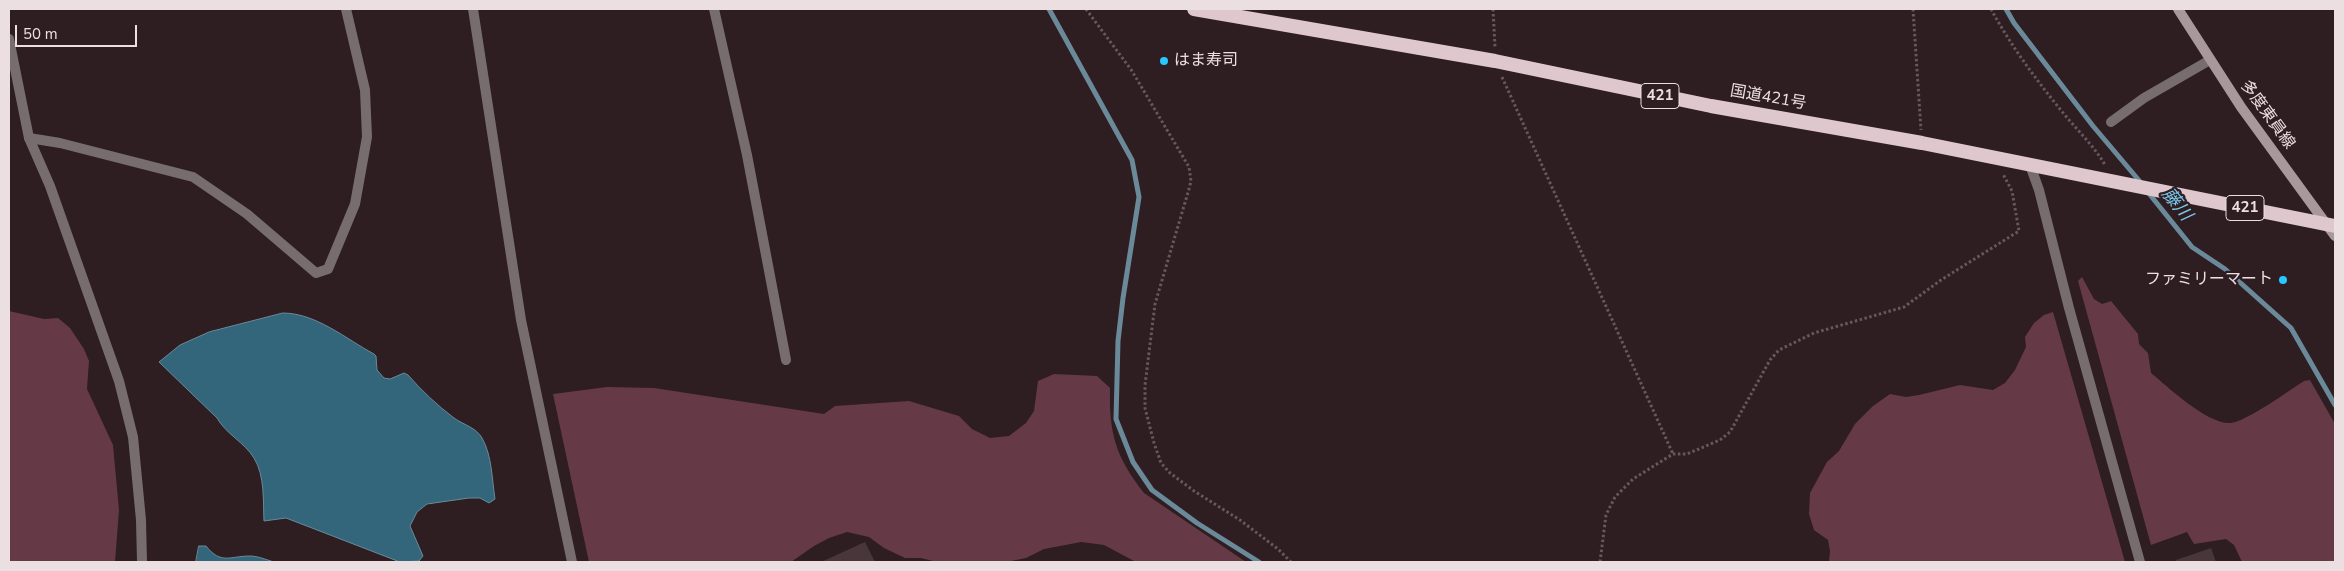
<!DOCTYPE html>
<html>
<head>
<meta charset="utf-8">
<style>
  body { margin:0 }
  #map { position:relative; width:2344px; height:571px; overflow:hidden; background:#2e1d21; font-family:"Nunito Sans",sans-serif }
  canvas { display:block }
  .frame { position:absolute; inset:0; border:10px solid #ebdfe2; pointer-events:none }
  .scale { position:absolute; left:15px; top:25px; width:122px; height:22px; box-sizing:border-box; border:2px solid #ebdfe2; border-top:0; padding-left:6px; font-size:15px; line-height:18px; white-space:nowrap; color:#ebdfe2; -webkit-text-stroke:4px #2e1d21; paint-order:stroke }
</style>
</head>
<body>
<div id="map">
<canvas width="2344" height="571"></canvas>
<div class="frame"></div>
<div class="scale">50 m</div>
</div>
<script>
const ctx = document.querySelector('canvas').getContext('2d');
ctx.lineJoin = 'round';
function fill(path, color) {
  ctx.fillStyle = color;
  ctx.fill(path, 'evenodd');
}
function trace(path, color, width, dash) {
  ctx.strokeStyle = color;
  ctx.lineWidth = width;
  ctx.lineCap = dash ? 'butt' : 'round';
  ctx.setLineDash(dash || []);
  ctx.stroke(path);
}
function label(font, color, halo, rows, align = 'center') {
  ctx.font = font + ' "Nunito Sans","Noto Sans JP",sans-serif';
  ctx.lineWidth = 4.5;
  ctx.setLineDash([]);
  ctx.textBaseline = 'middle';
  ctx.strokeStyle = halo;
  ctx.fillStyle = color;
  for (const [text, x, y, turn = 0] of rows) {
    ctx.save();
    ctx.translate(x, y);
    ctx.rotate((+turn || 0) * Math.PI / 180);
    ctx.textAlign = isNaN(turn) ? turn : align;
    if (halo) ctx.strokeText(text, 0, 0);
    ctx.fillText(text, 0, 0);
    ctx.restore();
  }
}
fill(new Path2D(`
  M2082 277 2094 299 2102 304 2111 301 2138 334 2139 344 2148 353 2151 373C2168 387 2208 425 2231 423 2247 421 2290 390 2304 381L2310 380 2335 424V562H2242L2234 545 2226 539 2194 544 2187 532 2151 545 2078 281Z
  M9 311 44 319 58 318 70 328 84 349 89 361 87 389 113 445 119 510 115 562H9Z
  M2053 312 2125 562H1829L1830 551 1828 540 1814 530 1809 514 1810 493 1827 462 1839 451 1855 424 1873 406 1890 394 1906 397 1919 395 1960 385 1993 390 2005 383 2015 370 2026 347 2025 337 2034 323 2044 315Z
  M1054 374 1097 376 1110 388C1109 433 1115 456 1144 493L1246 562H1136L1104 545 1081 542 1044 549 1026 558 1011 561 937 562 921 558H905L884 548 869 537 847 532 829 538 814 546 791 562H589L553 394 607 387 654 388 824 414 835 406 909 401 959 416 972 429 990 438 1009 436 1026 423 1034 411 1038 381Z`), '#653a46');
const water = new Path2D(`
  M283 313C316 313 346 339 374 354L376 356 377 370 384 378 390 379 404 373 408 375C422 391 437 405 454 418 462 424 477 428 482 438 492 455 492 480 495 499L489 503 480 498H469L427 504 417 512 410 526 423 556 419 561 400 562 286 518 264 521C263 501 265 476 254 458 244 442 226 434 217 418L159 362 180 345 209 332Z
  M199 546H206C221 565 230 556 250 556 258 556 267 560 274 562H196Z`);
fill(water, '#33667b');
trace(water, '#6a8a9a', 1);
trace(new Path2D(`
  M1049 9 1132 160 1139 197 1123 298 1118 341 1116 419 1133 462 1152 490 1197 523 1259 562
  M2006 9 2014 23 2093 126 2142 184
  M2147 191 2192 247 2225 269 2291 328 2335 405`), '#6a8a9a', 5);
fill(new Path2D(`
  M865 542 875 562H821Z
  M2211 548 2216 562H2176V560Z`), '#49363b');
trace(new Path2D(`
  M1086 9 1132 71 1189 167 1191 181 1189 189 1155 304 1145 385V408L1154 443 1161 463 1170 473 1194 491 1240 520 1278 549 1291 562
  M1493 9 1495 47
  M1913 9 1921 130
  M1991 9C2011 46 2037 81 2064 114 2078 131 2094 146 2105 165
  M1502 77 1673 454
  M1600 562 1606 515 1615 497 1633 479 1673 454H1687L1720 440 1730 432 1770 360 1779 350 1814 333 1904 307 1941 280 2019 231 2012 191 2003 174`), '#67585b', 3, [2.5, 2.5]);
trace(new Path2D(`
  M714 9 747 155 786 360
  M2111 122 2144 98 2210 60
  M29 138 60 143 193 177 247 214 316 273 328 269 355 204 367 137 365 90 346 9`), '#776d6f', 10);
trace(new Path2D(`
  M473 9 521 320 572 562
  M9 39 29 138 50 186 119 381 133 437 141 520 142 562
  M2030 165 2039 190 2069 308 2140 562`), '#776d6f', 10);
trace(new Path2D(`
  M2178 9 2241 107 2335 236`), '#a8989b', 10);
trace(new Path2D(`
  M1194 9 1495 61 1711 106 1922 143 2335 226`), '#dec8ce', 14);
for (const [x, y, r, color] of [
  [1164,61,5,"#28c8ff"],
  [2283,280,5,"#28c8ff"]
]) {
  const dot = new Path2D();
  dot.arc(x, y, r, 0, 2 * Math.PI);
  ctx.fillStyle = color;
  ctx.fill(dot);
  trace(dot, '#2e1d21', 2);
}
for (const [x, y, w] of [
  [1660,96,38],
  [2245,208,38]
]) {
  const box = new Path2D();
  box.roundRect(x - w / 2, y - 12.5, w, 25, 4);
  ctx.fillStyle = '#2e1d21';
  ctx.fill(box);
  trace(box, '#ebdfe2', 1);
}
label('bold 15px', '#ebdfe2', null, [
  ["421",1660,96],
  ["421",2245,208]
]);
label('16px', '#ebdfe2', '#2e1d21', [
  ["はま寿司",1174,61],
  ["ファミリーマート",2273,280,"right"]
], 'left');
label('16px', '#ebdfe2', '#2e1d21', [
  ["国道421号",1768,98,10],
  ["多度東員線",2267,115,54]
]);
label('italic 18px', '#79cbee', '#2e1d21', [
  ["藤川",2176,205,51]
]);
</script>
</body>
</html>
